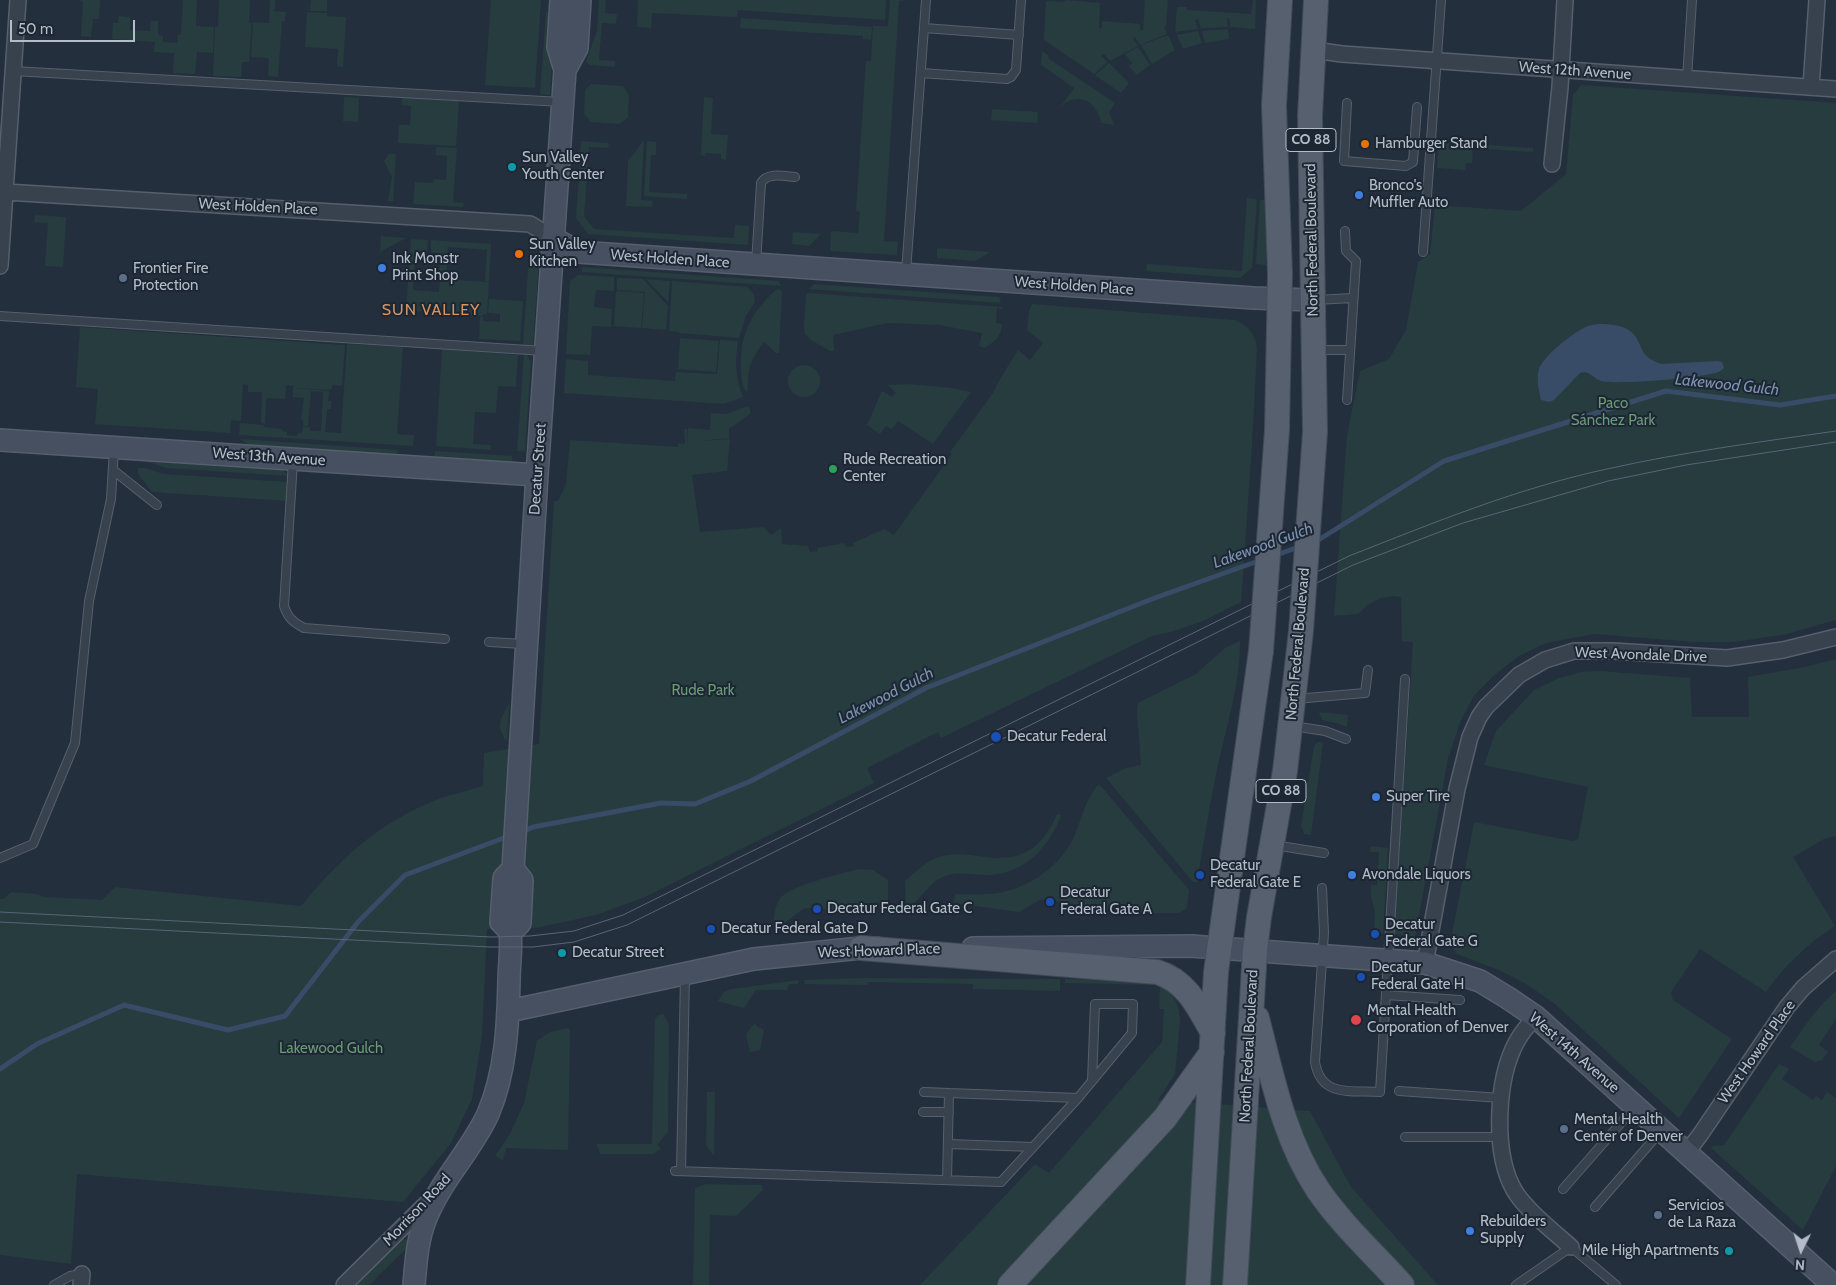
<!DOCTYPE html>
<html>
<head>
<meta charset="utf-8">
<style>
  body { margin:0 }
  #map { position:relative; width:1836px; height:1285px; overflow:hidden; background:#242f3e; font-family:Cabin,sans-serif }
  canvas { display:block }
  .north { position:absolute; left:1776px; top:1225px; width:50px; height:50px; -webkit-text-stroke:4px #1d2633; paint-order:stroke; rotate:184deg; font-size:14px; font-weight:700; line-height:20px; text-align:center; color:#b4bcc9 }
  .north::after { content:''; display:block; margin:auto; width:18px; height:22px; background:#b4bcc9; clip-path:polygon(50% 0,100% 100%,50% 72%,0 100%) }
  .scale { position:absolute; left:10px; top:20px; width:125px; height:22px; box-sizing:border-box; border:2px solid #b4bcc9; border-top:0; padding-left:6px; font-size:15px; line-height:18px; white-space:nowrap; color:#b4bcc9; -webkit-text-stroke:4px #1d2633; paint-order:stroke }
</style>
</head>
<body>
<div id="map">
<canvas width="1836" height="1285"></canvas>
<div class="north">N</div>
<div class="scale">50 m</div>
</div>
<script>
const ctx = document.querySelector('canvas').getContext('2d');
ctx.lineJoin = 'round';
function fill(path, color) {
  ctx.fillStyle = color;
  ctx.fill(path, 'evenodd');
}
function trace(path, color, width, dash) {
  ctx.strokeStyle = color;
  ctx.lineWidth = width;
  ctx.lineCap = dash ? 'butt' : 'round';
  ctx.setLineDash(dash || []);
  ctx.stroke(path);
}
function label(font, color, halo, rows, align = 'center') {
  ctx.font = font + ' Cabin,sans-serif';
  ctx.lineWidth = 4;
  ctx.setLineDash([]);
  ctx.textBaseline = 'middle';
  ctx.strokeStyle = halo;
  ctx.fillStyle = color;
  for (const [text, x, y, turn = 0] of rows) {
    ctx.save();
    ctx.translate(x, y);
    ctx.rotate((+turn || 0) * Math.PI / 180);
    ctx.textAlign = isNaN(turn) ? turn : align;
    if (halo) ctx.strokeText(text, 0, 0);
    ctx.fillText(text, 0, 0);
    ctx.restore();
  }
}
fill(new Path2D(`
  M75 0H100L99 19H93L91 37 81 36 83 1Z
  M183 0H197L196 26 214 27 213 53 197 52 195 74 173 73 174 53 154 52 155 41 154 42 112 39 113 23H118L119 16 130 17V30L150 31 151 21H158V35L163 36V42L177 43 178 35H181Z
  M219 0H250L249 22 252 23 249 62H242L241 77 213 76 215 27H218Z
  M270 0H275V10L273 11 286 12 285 21H282L278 77 268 76 269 58 251 57 253 22 269 23Z
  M311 0H327V11H310Z
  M491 0H541L535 88 485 85Z
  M599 0H606L605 13 617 14 616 24 602 23 599 60 615 61V66L613 67 590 65 586 61 597 31Z
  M638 0H886L885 20 738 10 737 17 652 13 651 28 637 27Z
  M890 0H908L899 1 884 241 898 242 897 255 830 251 831 231 858 233 860 212 856 211 866 61H871L873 26H888Z
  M1065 0 1100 3 1099 28H1102V21L1140 24V30L1143 31 1145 0H1168L1166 26 1164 27 1167 34 1140 45 1135 37 1133 39 1138 46 1110 61 1104 54 1101 56 1108 62 1094 74 1044 40 1046 1 1065 2Z
  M1253 0H1256L1255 29 1230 27 1229 18H1227L1228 27 1201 28 1198 19 1195 20 1198 29 1176 32 1175 30 1177 7H1187V10L1251 14Z
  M307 12 327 13V16L346 17 343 67 337 66 338 49 305 47Z
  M546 12 555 13 550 95 540 94Z
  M741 18 872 27 871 40 863 39V36L740 28Z
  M1228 29 1229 39 1205 43 1202 31Z
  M1198 31 1202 43 1183 49 1177 35Z
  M1168 35 1175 50 1152 64 1141 45Z
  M1138 47 1150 65 1137 75 1129 66 1132 63 1125 54Z
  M1042 51 1049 56 1048 58 1115 103 1109 112 1114 125 1101 123C1097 100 1075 90 1059 109L1074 88 1041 65Z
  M1109 63 1129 83 1121 93 1095 75Z
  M591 84 623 86 629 95 628 118 619 124 591 122 584 114 585 90Z
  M1581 85 1836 103V620L1787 634 1735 642H1694L1594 634 1546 643 1519 656 1493 676 1474 696 1460 722 1448 759 1415 937 1394 934 1413 642 1402 641 1401 597 1393 596 1381 598 1369 604 1358 614 1334 616 1347 435 1360 371 1389 359 1406 330 1418 262 1430 254 1435 205 1521 211 1566 174 1573 95Z
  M344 97 359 98 358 122 343 121Z
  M402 97 459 101 456 146 398 143 399 125H410L411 106 401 105Z
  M704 97 713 98 711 134 728 135 726 160 721 159V154L705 153V156L701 155Z
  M992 109 1038 112 1037 123 991 120Z
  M644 140 641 200 653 201 652 207 626 206 628 161Z
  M581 141 609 143 608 148 589 147 584 216 594 229 734 238 735 225 749 226 748 245 588 234 576 218Z
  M647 141 656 142V155H651L649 192 687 194V199L644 196Z
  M1439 142 1533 148V152L1473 148 1472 163H1466L1465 170 1437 168Z
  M436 147 457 148 453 202 464 203 463 207 413 204 415 182 433 183 434 179 446 180 447 156 436 155Z
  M389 154H396L393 202 388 201 392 177 384 161Z
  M1247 198 1257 199 1252 268 1240 278 1146 271 1147 264 1242 271Z
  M1260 200H1266V265L1256 264Z
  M35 215 66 217 63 267 45 266 48 223 34 222Z
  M793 232 821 234 809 246 792 244Z
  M381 236 406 238 380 252Z
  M411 239 428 240 427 252 419 251 415 256 413 290 439 292 440 279 489 282 487 314H483V316L444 314V312L406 311Z
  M431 240 491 244 489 281H485L487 250 448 247 446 279 439 278 440 260 438 259V254L431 252Z
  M937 248 990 252 975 261 937 258Z
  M529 257 534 258 539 261 533 345H523Z
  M582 267 779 281 781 286 581 272Z
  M578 275 614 277V291L596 290 594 307 612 309 611 327 592 326 590 355 566 354 570 281Z
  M617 278 643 279 668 306 666 330 642 328 645 292 617 290Z
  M646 279 670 281 668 302Z
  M672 281 747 287 754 294 755 302 746 316 739 338 679 333V332L669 331Z
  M814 284 999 297 1001 303 809 289Z
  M777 289 781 290 782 293 779 353H776L764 342C752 357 746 370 748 390L746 392C741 384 741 374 741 365 740 333 753 310 777 289Z
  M616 291 644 293 641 328 614 326Z
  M808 293 1002 307V309L997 308 996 323 1002 324C1002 336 994 343 984 348L979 346 982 333 939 325 888 323 833 335 834 351H830L811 340 805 334 804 328 806 295Z
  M489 299 523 301 520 341 479 339 480 317H483V321L500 322V314L488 313Z
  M1032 304 1234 320C1248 325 1256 334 1257 349L1252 445 1241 602 1203 621 1171 632 1152 636 941 738 938 732 867 768 874 783 645 897 599 914 569 921 535 928 487 929 482 1036 472 1099 451 1143 403 1202 77 1174 71 1264 0 1255V899H3L11 892 36 894 45 897 102 900 115 887 301 906C339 860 376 825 431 802 448 795 466 791 483 786L484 753 539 744 554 501H558L566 484 570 440 678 447V443L685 444 684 429H687L688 442V428L710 430 711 413 727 414 748 406 750 409V414L729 429V438L699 441 730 439 727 471 692 475 700 532 764 527 771 535 781 528 782 544 808 546 810 552 818 551 817 548 844 543 846 547 854 546 853 543 884 529 894 535 952 454 950 452 993 393 1000 379 1018 350 1030 360 1043 343 1027 330 1029 311Z
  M80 327 345 345 342 386 332 385V389L329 390 294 388V386L286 385 285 399 266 398 265 424 261 423 262 392H248V385L243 384 241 421 231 420 230 433 95 424 98 389 76 387Z
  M680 338 719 341 716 372 678 369Z
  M720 340 738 341C735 361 735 378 743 397L724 404 564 393 566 359 588 361V375L675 381 676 372 717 374Z
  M347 344 403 347 397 434 414 435 413 446 239 435 240 423 264 425V427L282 429V431L287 432V435L297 436 298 433H302L303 427H310V431H321L323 392 311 391 308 426H303V420L301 419 304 398 293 397V388L329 391 328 401H331V409H327L325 432 341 433Z
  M442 349 518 355 516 387 498 386 496 413 475 412 473 444 491 445V450L436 446Z
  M524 354 527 355 531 362 525 452 517 451Z
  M788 381a16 16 0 1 1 32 0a16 16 0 1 1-32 0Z
  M910 384 952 388 971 392 933 444 898 421 892 429 886 426 880 434 867 425 882 391 892 397 896 393 888 385Z
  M240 439 398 450 397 455 250 445Z
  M435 451 512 456V462L434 457Z
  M145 461 282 470 289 476 166 468Z
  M138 468H145L164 474 289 482 288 501 152 492 138 474Z
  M1240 641C1240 683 1228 721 1219 761 1210 801 1204 842 1197 882H1193L1106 778 1126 768 1141 765 1137 713 1138 703 1196 674 1225 648Z
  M1836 659V836L1824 839 1793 857 1835 926C1807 944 1785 965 1766 992L1700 949 1671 992 1673 1000 1732 1039 1679 1118 1555 1004 1526 984 1501 971 1457 954 1450 944 1474 822 1573 841 1578 839 1588 787 1484 765 1496 731 1534 690 1559 678 1581 672 1600 671 1690 678 1692 717H1749L1748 677 1805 667Z
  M508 705H509L507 742C496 725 499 723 508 705Z
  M1319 712 1348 715 1347 726 1346 727 1337 723 1322 720Z
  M1318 742 1323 743 1311 835 1304 834 1301 826 1314 746Z
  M1099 784 1189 890 1187 908 1179 913H1127L1045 899 1040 900 1019 912 954 903 955 894C966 894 978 895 989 894 1023 892 1057 870 1073 839 1082 820 1084 800 1099 784Z
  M1057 814 1061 815C1050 847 1025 873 989 875 975 876 957 870 943 877 925 885 922 901 906 908L905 881C915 872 926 861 939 857 954 852 970 855 985 857 1023 862 1043 847 1057 814Z
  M1371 846 1388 848 1383 934 1374 933 1375 912 1371 897V885H1377L1379 852H1370Z
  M858 869 873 870 888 880V908C877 907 865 904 857 912L806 908C795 912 786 927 773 927 774 919 774 908 779 900 788 885 839 875 858 869Z
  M858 978 1060 979V991L973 989V984L868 982 867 985 805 984 804 980Z
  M1065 979 1143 980 1159 985 1065 983Z
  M799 980 798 984H789L787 990H756L744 1008 718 1001 724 992 731 989Z
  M1160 985 1172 994 1178 1006 1180 1020 1175 1074 1158 1100 1310 1111 1351 1187 1438 1285H920L1035 1164 1049 1173 1162 1042 1164 1009H1159Z
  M1836 991V1019L1819 1045 1828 1052 1822 1060 1815 1062 1790 1047C1804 1028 1817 1006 1836 991Z
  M664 1014 669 1025 668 1132 657 1145 661 1149 653 1154H600L597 1144H652L655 1019 658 1015Z
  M754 1024 764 1030 760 1050 750 1052 746 1034Z
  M568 1028 570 1030 568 1150 506 1148 503 1160 495 1156 510 1134 524 1103 537 1041 550 1032Z
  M1779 1064 1789 1069 1782 1079 1813 1100 1816 1096 1822 1100 1827 1092 1836 1098V1166L1803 1230 1711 1148 1713 1146 1724 1145Z
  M707 1092H715L714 1156 706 1145Z
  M706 1184 762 1185 763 1190 736 1216 710 1215 709 1285H693L695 1188Z
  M406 1239 408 1241V1247L369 1285H355L401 1240Z`), '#263c3f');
fill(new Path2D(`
  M1600 324C1609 324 1623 325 1630 331 1645 342 1635 356 1662 364L1717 361 1722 362 1724 368C1722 370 1721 371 1718 372 1703 378 1616 385 1601 381 1595 379 1591 373 1584 372L1580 373 1554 400 1549 402 1541 400C1539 390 1536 380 1539 369 1543 356 1575 331 1588 326 1592 325 1596 324 1600 324Z`), '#394c67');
trace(new Path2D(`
  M1314 542 1320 539 1444 461 1666 391 1780 405 1836 396
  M1274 556 1301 546
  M522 832 533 827 661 803 695 804 751 781 926 688 1152 599 1261 560
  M0 1069 37 1044 124 1005 228 1030 285 1016 358 922 405 875 509 836`), '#394c67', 5);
const lane = new Path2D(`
  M924 28 1019 35
  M13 71 561 102
  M921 73 1007 79 1011 77 1016 70 1021 0
  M1687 79 1692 0
  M1347 103 1344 161 1406 166 1413 162 1417 107
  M1345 231 1346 251 1356 261 1347 400
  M1423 252 1441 0
  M756 264 761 183C767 172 784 176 795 177
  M906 272 926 0
  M1315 300 1353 298
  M0 316 544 351
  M1317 350H1350
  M293 461 284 606C288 618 293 622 304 628L445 639
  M113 470 157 505
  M489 642 524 644
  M1295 699 1365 693 1368 670
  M1293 726 1325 731 1346 739
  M1274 845 1324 853
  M0 858 33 844 75 743 89 601 111 499 114 449
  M1322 888 1324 933 1315 1062C1321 1098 1351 1090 1380 1092L1405 679
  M1386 995 1460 1000
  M1399 1091 1501 1098
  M924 1092 949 1093
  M923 1112H949
  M1405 1137H1500
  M948 1144 1033 1147
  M675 1171 1001 1182 1078 1098
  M681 1171 685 976
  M947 1180 949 1093 1078 1098 1132 1033 1133 1004H1095L1092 1081
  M1563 1189 1634 1108
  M1595 1207 1661 1131
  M54 1285 70 1276 82 1274
  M1516 1285 1571 1247 1616 1285`);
const street = new Path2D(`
  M1314 50 1342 54 1836 89
  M1811 87 1817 0
  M1552 164 1560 87 1565 0
  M5 192 530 224 553 238
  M0 266 18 0
  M1425 963 1457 789 1470 737 1479 717 1486 707 1519 675 1545 660 1574 651H1613L1727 658 1783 650 1836 637
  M1536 1017C1528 1025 1522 1032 1517 1041 1496 1079 1493 1153 1514 1190 1525 1209 1554 1232 1571 1247
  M1687 1152 1700 1135 1787 1007 1803 988 1836 959
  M81 1285 82 1274
  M344 1285 428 1202`);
const secondary = new Path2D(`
  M565 70 577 48 580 0
  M553 238 578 252 1254 298 1313 300
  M0 440 537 475
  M510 933 520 923 522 880 513 869
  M973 948 1191 946 1425 963 1480 981 1508 998 1536 1017 1833 1285
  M509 1011 754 959 861 948H877
  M414 1285C416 1262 417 1240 426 1218 441 1180 471 1151 488 1114 506 1072 508 1025 509 980 509 968 512 944 510 934 509 930 504 925 501 922L504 878 513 869 537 475 565 70 558 47 561 0`);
const primary = new Path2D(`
  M1277 430 1280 274 1274 106 1280 0
  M1315 432 1310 116 1316 0
  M861 948 1157 972C1187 981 1199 1008 1213 1033
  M1257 1018C1272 1076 1284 1139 1318 1190 1342 1225 1374 1254 1402 1285
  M1010 1285 1165 1118 1212 1052
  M1198 1285 1216 972 1261 651
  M1235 1285 1255 950 1259 917 1285 771 1301 631`);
trace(lane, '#565f6c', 10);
trace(street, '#565f6c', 18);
trace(secondary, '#565f6c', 24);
trace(primary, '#414a57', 26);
trace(lane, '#38414e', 8);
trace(street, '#38414e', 15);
trace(secondary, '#465061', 21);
trace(primary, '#56606e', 24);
trace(new Path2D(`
  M0 912 491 937 530 936 574 931 623 915 1349 556C1433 523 1518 488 1607 469 1683 452 1760 442 1836 431
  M0 922 490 947H533L574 942 627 925 1353 565 1463 523 1608 481 1686 465 1836 442`), '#5a6575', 1);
const primaryBridge = new Path2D(`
  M1301 631 1315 432
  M1261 651 1277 430`);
trace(primaryBridge, '#414a57', 26, []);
trace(primaryBridge, '#56606e', 24);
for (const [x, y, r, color] of [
  [1365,144,5,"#e8710a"],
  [512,167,5,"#0f9aa8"],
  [1359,195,5,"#3f7fe0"],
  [519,254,5,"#e8710a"],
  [382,268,5,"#3f7fe0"],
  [123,278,5,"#5c6f8a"],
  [833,469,5,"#2e9e5b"],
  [996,737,6,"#1a4fb4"],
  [1376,797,5,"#3f7fe0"],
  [1200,875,5,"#1a4fb4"],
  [1352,875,5,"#3f7fe0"],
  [1050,902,5,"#1a4fb4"],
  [817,909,5,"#1a4fb4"],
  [711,929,5,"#1a4fb4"],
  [1375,934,5,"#1a4fb4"],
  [562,953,5,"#0f9aa8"],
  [1361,977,5,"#1a4fb4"],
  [1356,1020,6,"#e0444e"],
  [1564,1129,5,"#5c6f8a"],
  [1658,1215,5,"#5c6f8a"],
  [1470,1231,5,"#3f7fe0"],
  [1729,1251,5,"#0f9aa8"]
]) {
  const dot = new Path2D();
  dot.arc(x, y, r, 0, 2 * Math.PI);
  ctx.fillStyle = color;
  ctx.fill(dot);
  trace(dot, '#1d2633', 2);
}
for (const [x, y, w] of [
  [1311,140,50],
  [1281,791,50]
]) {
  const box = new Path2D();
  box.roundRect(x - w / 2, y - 11.5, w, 23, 4);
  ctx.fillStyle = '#1d2633';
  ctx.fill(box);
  trace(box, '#b4bcc9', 1);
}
label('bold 14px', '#b4bcc9', null, [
  ["CO 88",1311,140],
  ["CO 88",1281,791]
]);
label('15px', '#b4bcc9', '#1d2633', [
  ["West 12th Avenue",1575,71,4],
  ["West Holden Place",258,207,3],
  ["North Federal Boulevard",1312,240,-91],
  ["West Holden Place",670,259,4],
  ["West Holden Place",1074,286,4],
  ["West 13th Avenue",269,457,4],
  ["Decatur Street",538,469,-86],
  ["North Federal Boulevard",1298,644,-85],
  ["West Avondale Drive",1641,655,2],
  ["West Howard Place",879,951,-2],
  ["North Federal Boulevard",1249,1046,-87],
  ["West Howard Place",1757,1052,-55],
  ["West 14th Avenue",1574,1053,41],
  ["Morrison Road",417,1210,-47]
]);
label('15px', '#b4bcc9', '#1d2633', [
  ["Hamburger Stand",1375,144],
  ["Sun Valley",522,158],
  ["Youth Center",522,175],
  ["Bronco's",1369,186],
  ["Muffler Auto",1369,203],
  ["Sun Valley",529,245],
  ["Kitchen",529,262],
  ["Ink Monstr",392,259],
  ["Print Shop",392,276],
  ["Frontier Fire",133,269],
  ["Protection",133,286],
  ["Rude Recreation",843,460],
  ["Center",843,477],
  ["Decatur Federal",1007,737],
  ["Super Tire",1386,797],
  ["Decatur",1210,866],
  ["Federal Gate E",1210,883],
  ["Avondale Liquors",1362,875],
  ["Decatur",1060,893],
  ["Federal Gate A",1060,910],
  ["Decatur Federal Gate C",827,909],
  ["Decatur",1385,925],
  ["Federal Gate G",1385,942],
  ["Decatur Federal Gate D",721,929],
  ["Decatur Street",572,953],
  ["Decatur",1371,968],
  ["Federal Gate H",1371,985],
  ["Mental Health",1367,1011],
  ["Corporation of Denver",1367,1028],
  ["Mental Health",1574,1120],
  ["Center of Denver",1574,1137],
  ["Servicios",1668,1206],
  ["de La Raza",1668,1223],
  ["Rebuilders",1480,1222],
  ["Supply",1480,1239],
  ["Mile High Apartments",1719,1251,"right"]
], 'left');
label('15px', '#6b9a76', '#1d2633', [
  ["Paco",1613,404],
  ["Sánchez Park",1613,421],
  ["Rude Park",703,691],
  ["Lakewood Gulch",331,1049]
]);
ctx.letterSpacing = '1px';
label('16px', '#d59563', '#1d2633', [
  ["SUN VALLEY",431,310]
]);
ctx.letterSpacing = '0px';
label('italic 16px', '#7c92b1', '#1d2633', [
  ["Lakewood Gulch",1727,385,6],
  ["Lakewood Gulch",1263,546,-20],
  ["Lakewood Gulch",886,696,-27]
]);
</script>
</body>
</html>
